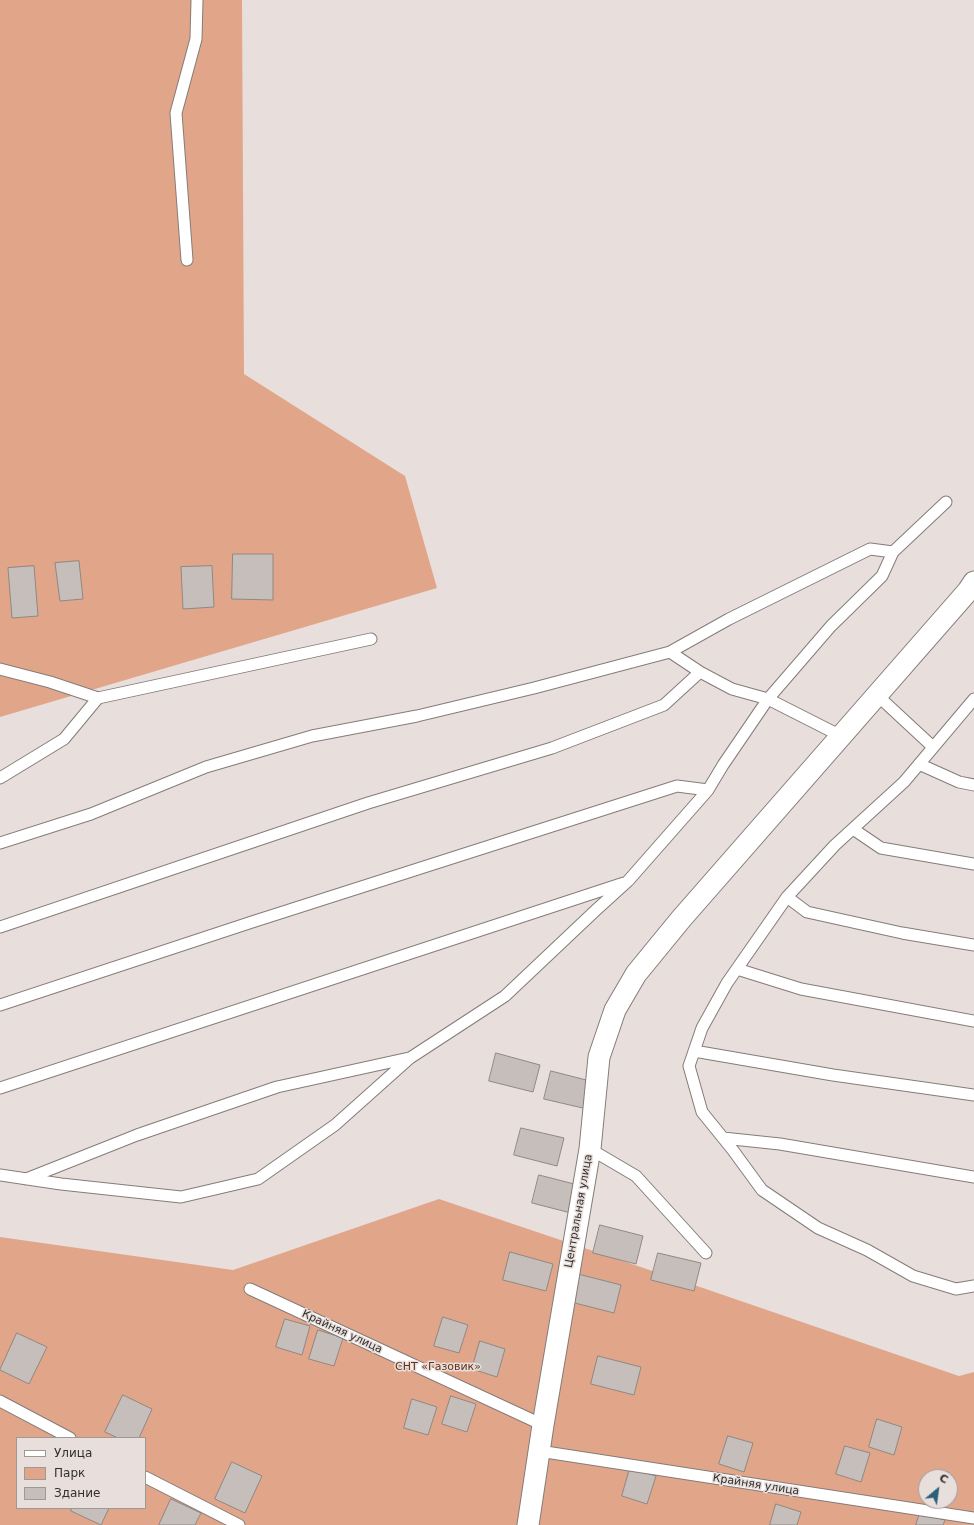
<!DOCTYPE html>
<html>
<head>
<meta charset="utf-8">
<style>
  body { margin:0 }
  #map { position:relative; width:974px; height:1525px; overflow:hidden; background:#e8dfdc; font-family:"DejaVu Sans",sans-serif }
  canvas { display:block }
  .legend { position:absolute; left:16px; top:1437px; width:130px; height:72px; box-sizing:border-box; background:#e8dfdc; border:1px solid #9f9996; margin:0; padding:5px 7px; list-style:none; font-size:12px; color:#322f2d }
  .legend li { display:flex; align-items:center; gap:8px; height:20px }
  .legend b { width:20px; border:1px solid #9f9996 }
  .north { position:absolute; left:918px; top:1469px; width:40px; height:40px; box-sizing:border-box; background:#e8dfdc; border:1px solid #9f9996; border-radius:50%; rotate:29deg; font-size:11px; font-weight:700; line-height:16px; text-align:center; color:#322f2d }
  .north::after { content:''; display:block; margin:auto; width:14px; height:18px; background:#2b607c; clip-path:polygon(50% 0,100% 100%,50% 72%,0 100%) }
</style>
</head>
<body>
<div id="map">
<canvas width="974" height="1525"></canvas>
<ul class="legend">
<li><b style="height:5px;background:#fff"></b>Улица</li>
<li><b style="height:11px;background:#e1a68a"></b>Парк</li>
<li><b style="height:11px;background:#c6beba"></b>Здание</li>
</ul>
<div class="north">С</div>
</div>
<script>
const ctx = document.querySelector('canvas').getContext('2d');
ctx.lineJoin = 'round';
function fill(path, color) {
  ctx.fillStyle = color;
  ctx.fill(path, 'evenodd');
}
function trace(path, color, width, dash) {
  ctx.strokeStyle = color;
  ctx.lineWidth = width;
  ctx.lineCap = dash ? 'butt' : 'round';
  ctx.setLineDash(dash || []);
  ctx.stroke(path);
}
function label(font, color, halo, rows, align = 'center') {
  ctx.font = font + ' "DejaVu Sans",sans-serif';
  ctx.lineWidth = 3;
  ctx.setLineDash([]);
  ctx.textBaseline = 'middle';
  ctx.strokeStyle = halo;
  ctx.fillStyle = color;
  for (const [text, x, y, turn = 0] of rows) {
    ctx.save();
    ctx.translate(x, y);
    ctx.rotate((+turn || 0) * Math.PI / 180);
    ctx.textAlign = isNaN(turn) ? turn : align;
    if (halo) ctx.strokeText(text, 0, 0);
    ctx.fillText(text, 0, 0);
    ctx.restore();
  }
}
fill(new Path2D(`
  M0 0H242L244 374 405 476 437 588 0 717Z
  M439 1199 703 1288 959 1376 974 1372V1525H0V1237L233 1270ZM17 1438H145V1508H17ZM926 1477H950V1501H926Z`), '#e1a68a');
const building = new Path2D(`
  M233 554H273V600L232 599Z
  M79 561 83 599 60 601 55 563Z
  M34 566 38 616 12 618 8 568Z
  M212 566 214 607 183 609 181 567Z
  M496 1053 540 1065 533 1092 489 1081Z
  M551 1071 594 1082 587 1109 544 1099Z
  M521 1128 564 1138 557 1166 514 1155Z
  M539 1175 582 1186 575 1214 532 1203Z
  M600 1225 643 1236 636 1264 593 1253Z
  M510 1252 553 1264 546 1291 503 1280Z
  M658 1253 701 1263 694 1291 651 1280Z
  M578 1274 621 1285 614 1313 571 1302Z
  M443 1317 468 1325 459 1353 434 1346Z
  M285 1319 310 1326 302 1355 276 1347Z
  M318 1330 343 1338 334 1366 309 1359Z
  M17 1333 47 1347 29 1384 0 1370Z
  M480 1341 505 1349 497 1377 472 1369Z
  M598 1356 641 1367 634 1395 591 1384Z
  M123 1395 152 1409 139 1438H118L105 1432Z
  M451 1396 476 1404 467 1432 442 1424Z
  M412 1399 437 1407 428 1435 404 1428Z
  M877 1419 902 1427 894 1455 869 1447Z
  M728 1436 753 1443 744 1472 719 1464Z
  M845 1446 870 1453 861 1482 836 1474Z
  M232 1462 262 1476 245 1513 215 1499Z
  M630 1468 656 1476 647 1504 622 1496Z
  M171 1499 201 1513 195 1525H159Z
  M776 1504 801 1512 797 1525H770Z
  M72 1508H109L101 1525 71 1511Z
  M920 1513 945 1520 943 1525H916Z`);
fill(building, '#c6beba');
trace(building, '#8f8884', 1);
const service = new Path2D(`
  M187 260 176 113 196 39 197 0
  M893 552 946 502
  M0 669 50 682 98 698 371 639
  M877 695 933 747
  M974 699 904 782 835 845 787 897 727 983 702 1028 689 1066 702 1112 732 1149 762 1190 818 1228 867 1250 913 1276 956 1289 974 1286
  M919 764 959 782 974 785
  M0 778 64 739 98 698
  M853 829 881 848 974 864
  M0 843 91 814 206 767 312 736 417 716 534 688 670 652 700 672 732 689 768 699 841 736
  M787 897 807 912 902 933 974 945
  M0 927 368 803 552 748 664 705 700 672
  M737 969 801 989 974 1021
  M0 1005 252 922 677 786 708 790
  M694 1051 833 1075 974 1095
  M0 1088 624 883
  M723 1138 780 1144 974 1177
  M590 1149 636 1176 706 1253
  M0 1175 61 1184 181 1197 258 1179 335 1125 410 1058 505 996 596 910 628 881 708 790 723 765 768 699 831 626 882 576 893 552 870 549 729 619 670 652
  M26 1179 137 1135 277 1087 409 1058
  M250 1289 543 1425
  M0 1401 70 1438
  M539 1451 974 1518
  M145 1477 239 1525`);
const minor = new Path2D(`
  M528 1525 543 1425 590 1149 599 1057 615 1010 636 974 681 919 968 591 974 582`);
trace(service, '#847c79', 13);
trace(minor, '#847c79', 23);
trace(service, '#fff', 11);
trace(minor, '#fff', 21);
label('11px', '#322f2d', '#e8dfdc', [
  ["Центральная улица",579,1211,-80],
  ["Крайняя улица",342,1332,25],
  ["Крайняя улица",756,1485,9]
]);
label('11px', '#633117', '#e8dfdc', [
  ["СНТ «Газовик»",438,1367]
]);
</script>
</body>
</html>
